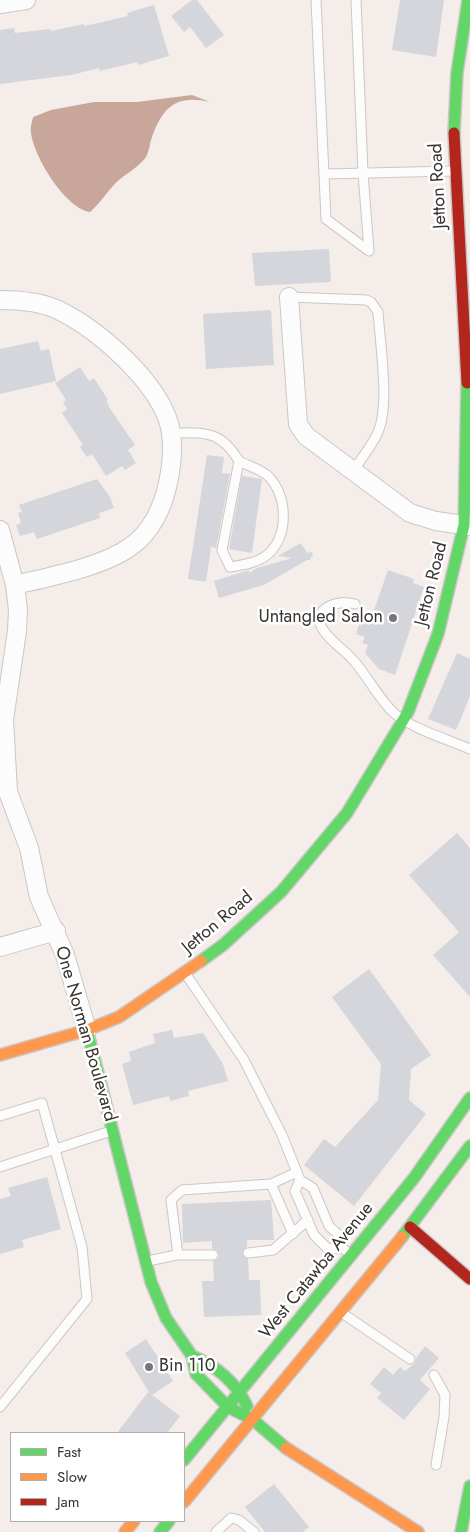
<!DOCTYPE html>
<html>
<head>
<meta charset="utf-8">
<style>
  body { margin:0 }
  #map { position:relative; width:470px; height:1532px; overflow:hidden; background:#f4edea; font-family:Jost,sans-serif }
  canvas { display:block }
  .legend { position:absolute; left:10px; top:1432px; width:175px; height:90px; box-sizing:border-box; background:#fff; border:1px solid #afaead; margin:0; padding:6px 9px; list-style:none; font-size:15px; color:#383432 }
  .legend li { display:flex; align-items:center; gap:10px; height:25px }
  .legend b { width:25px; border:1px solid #afaead }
</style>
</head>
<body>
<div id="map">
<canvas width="470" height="1532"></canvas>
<ul class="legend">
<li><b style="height:6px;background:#63d668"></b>Fast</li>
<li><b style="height:6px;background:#ff974d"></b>Slow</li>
<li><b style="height:6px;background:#b3261e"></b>Jam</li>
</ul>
</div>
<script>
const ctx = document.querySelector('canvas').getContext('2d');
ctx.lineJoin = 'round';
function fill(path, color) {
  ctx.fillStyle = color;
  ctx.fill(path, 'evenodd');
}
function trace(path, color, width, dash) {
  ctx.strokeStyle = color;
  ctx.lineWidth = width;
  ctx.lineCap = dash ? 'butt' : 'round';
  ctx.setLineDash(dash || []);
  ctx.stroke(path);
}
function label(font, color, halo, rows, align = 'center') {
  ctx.font = font + ' Jost,sans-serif';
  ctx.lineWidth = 5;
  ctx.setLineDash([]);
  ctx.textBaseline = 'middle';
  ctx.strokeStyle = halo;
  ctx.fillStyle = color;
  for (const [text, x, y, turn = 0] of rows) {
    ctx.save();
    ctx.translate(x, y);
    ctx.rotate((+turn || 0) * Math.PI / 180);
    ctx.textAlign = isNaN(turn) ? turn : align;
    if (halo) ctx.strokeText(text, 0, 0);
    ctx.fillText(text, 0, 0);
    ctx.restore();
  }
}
fill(new Path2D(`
  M192 95 210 102C175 94 162 108 151 140 150 144 149 150 147 155 141 167 122 175 113 186 105 195 99 204 90 212 65 208 34 157 31 133 30 127 32 122 33 117L51 110 94 102H137Z`), '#c9a69a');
fill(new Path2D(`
  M192 0H197L224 35 206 48 190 27 184 32 171 16Z
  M400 0H444L436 57 392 50Z
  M154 5 169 56 138 65 137 62 100 71 99 68 71 75 0 84V30L14 28 15 33 50 29 51 31 84 24 85 26 128 16 127 13Z
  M329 249 331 282 255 286 252 253Z
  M271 310 274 365 206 369 203 314Z
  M38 341 41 351 49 349 56 381 0 394V349Z
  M80 367 89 381 94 378 108 400 106 401 111 410 135 445 128 450 136 463 125 470 122 466 106 476 92 454 87 457 80 447 83 445 62 413 67 409 63 402 66 400 55 383Z
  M207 455 224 457 222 473 230 474 216 548 211 547 206 582 188 579Z
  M242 476 262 479 252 553 229 549Z
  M97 479 110 497 114 508 99 513 100 518 37 539 34 532 20 536 16 525 21 523 18 513 22 512 19 505Z
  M301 543 307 553 312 552 313 556 310 558 311 560H307L264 585 219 598 214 581 249 570V573L257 568 292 558 278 556Z
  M388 570 414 579 413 583 424 587 395 675 379 669 365 653 368 645 362 643 365 637 356 634 362 616 371 619Z
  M457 653 470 659V696L456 730 428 719Z
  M457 833 470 848V997L433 955 459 932 409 875Z
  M369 969 431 1055 411 1069 409 1100 426 1114 354 1206 304 1165 324 1139 335 1147 378 1100 381 1064 332 997Z
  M172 1030 174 1038 203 1033 223 1064 228 1081 188 1091 189 1096 170 1101 169 1096 133 1105 122 1064 131 1061 129 1052 155 1043 153 1034Z
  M47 1177 61 1229 22 1240 24 1247 0 1254V1199L11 1196 8 1188Z
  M271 1200 274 1240H247V1247L242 1253 248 1259 249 1280H260L261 1315 204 1317 202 1281H214L213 1261 218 1259 219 1255 217 1250 212 1249V1241L183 1243 182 1204Z
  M146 1339 173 1381 152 1395 180 1416 167 1433H117L148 1392 150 1394 125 1353Z
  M425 1346 439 1358 420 1380 430 1389 404 1420 377 1398 381 1393 370 1384 384 1367 393 1375 400 1367 405 1371 415 1363 416 1358Z
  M274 1484 309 1527 303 1532H265L245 1507Z`), '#d5d5dc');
const lane = new Path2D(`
  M316 0 326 219 369 251 363 173 356 0
  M325 174 453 171
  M289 297 366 300 371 302 378 312C380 343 390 405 378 432 372 446 361 459 353 471
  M171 433C204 433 220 429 239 461L222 550 230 567C242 565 257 563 267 555 289 537 288 497 269 477 263 470 248 466 239 461
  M355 604C339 599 311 608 322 628 329 641 345 650 354 661 368 677 378 698 394 713 412 729 447 739 470 749
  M185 973 244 1060 282 1135 300 1180 313 1188 329 1226 341 1237 342 1248
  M0 1116 42 1103 82 1247 87 1299 0 1407
  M0 1167 111 1131
  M300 1180 295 1191 314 1235 328 1249 342 1248 345 1250
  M271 1184 293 1234
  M248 1253 273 1250 308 1220
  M178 1255 171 1200 182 1190 271 1184 297 1172
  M148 1261 176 1255H213
  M342 1313 410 1359
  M434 1375 445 1395 444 1417 436 1465
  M216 1532 231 1518 239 1520 254 1532`);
const street = new Path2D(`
  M0 4 26 0
  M289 297 298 424 306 436 410 513 436 521 470 526
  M0 300C17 300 40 302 56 309 97 328 159 382 170 427 174 446 172 464 168 483 163 507 151 533 130 547 102 567 49 577 15 585
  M0 530 15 585 18 610 17 631 4 720 8 792 29 848 39 897 65 955 87 1030
  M0 947 56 931`);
const fast = new Path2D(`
  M454 133 457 73 468 0
  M201 961 223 945 281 892 347 813 408 712 438 634 464 525 467 383
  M87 1030 151 1282 166 1318 192 1356 196 1374 228 1407 252 1419 286 1448
  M402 1237 470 1146
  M192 1356C217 1366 235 1381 247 1406
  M184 1460 414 1178 470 1098
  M160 1532 169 1521
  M461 1532 470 1486`);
const slow = new Path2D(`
  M0 1055 87 1030 119 1017 201 961
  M286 1448 418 1532
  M184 1502 402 1237
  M125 1532 134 1521`);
const jam = new Path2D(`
  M454 133 467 383
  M410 1227 470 1279`);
trace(lane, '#ccc7c5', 11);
trace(street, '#ccc7c5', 20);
trace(fast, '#ccc7c5', 14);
trace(slow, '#ccc7c5', 14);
trace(jam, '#ccc7c5', 14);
trace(lane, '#fdfcfc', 9);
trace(street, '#fdfcfc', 18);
trace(fast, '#63d668', 11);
trace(slow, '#ff974d', 11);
trace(jam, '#b3261e', 11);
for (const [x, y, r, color] of [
  [393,618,5,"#7a7572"],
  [149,1367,5,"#7a7572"]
]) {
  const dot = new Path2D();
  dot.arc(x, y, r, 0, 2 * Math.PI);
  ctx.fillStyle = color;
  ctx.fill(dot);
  trace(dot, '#fff', 2);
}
label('18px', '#383432', '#fff', [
  ["Jetton Road",439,186,-93],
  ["Jetton Road",432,584,-76],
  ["Jetton Road",218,923,-40],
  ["One Norman Boulevard",85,1034,74],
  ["West Catawba Avenue",317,1271,-51]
]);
label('18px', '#383432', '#fff', [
  ["Untangled Salon",383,618],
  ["Bin 110",159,1367,"left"]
], 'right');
</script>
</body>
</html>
